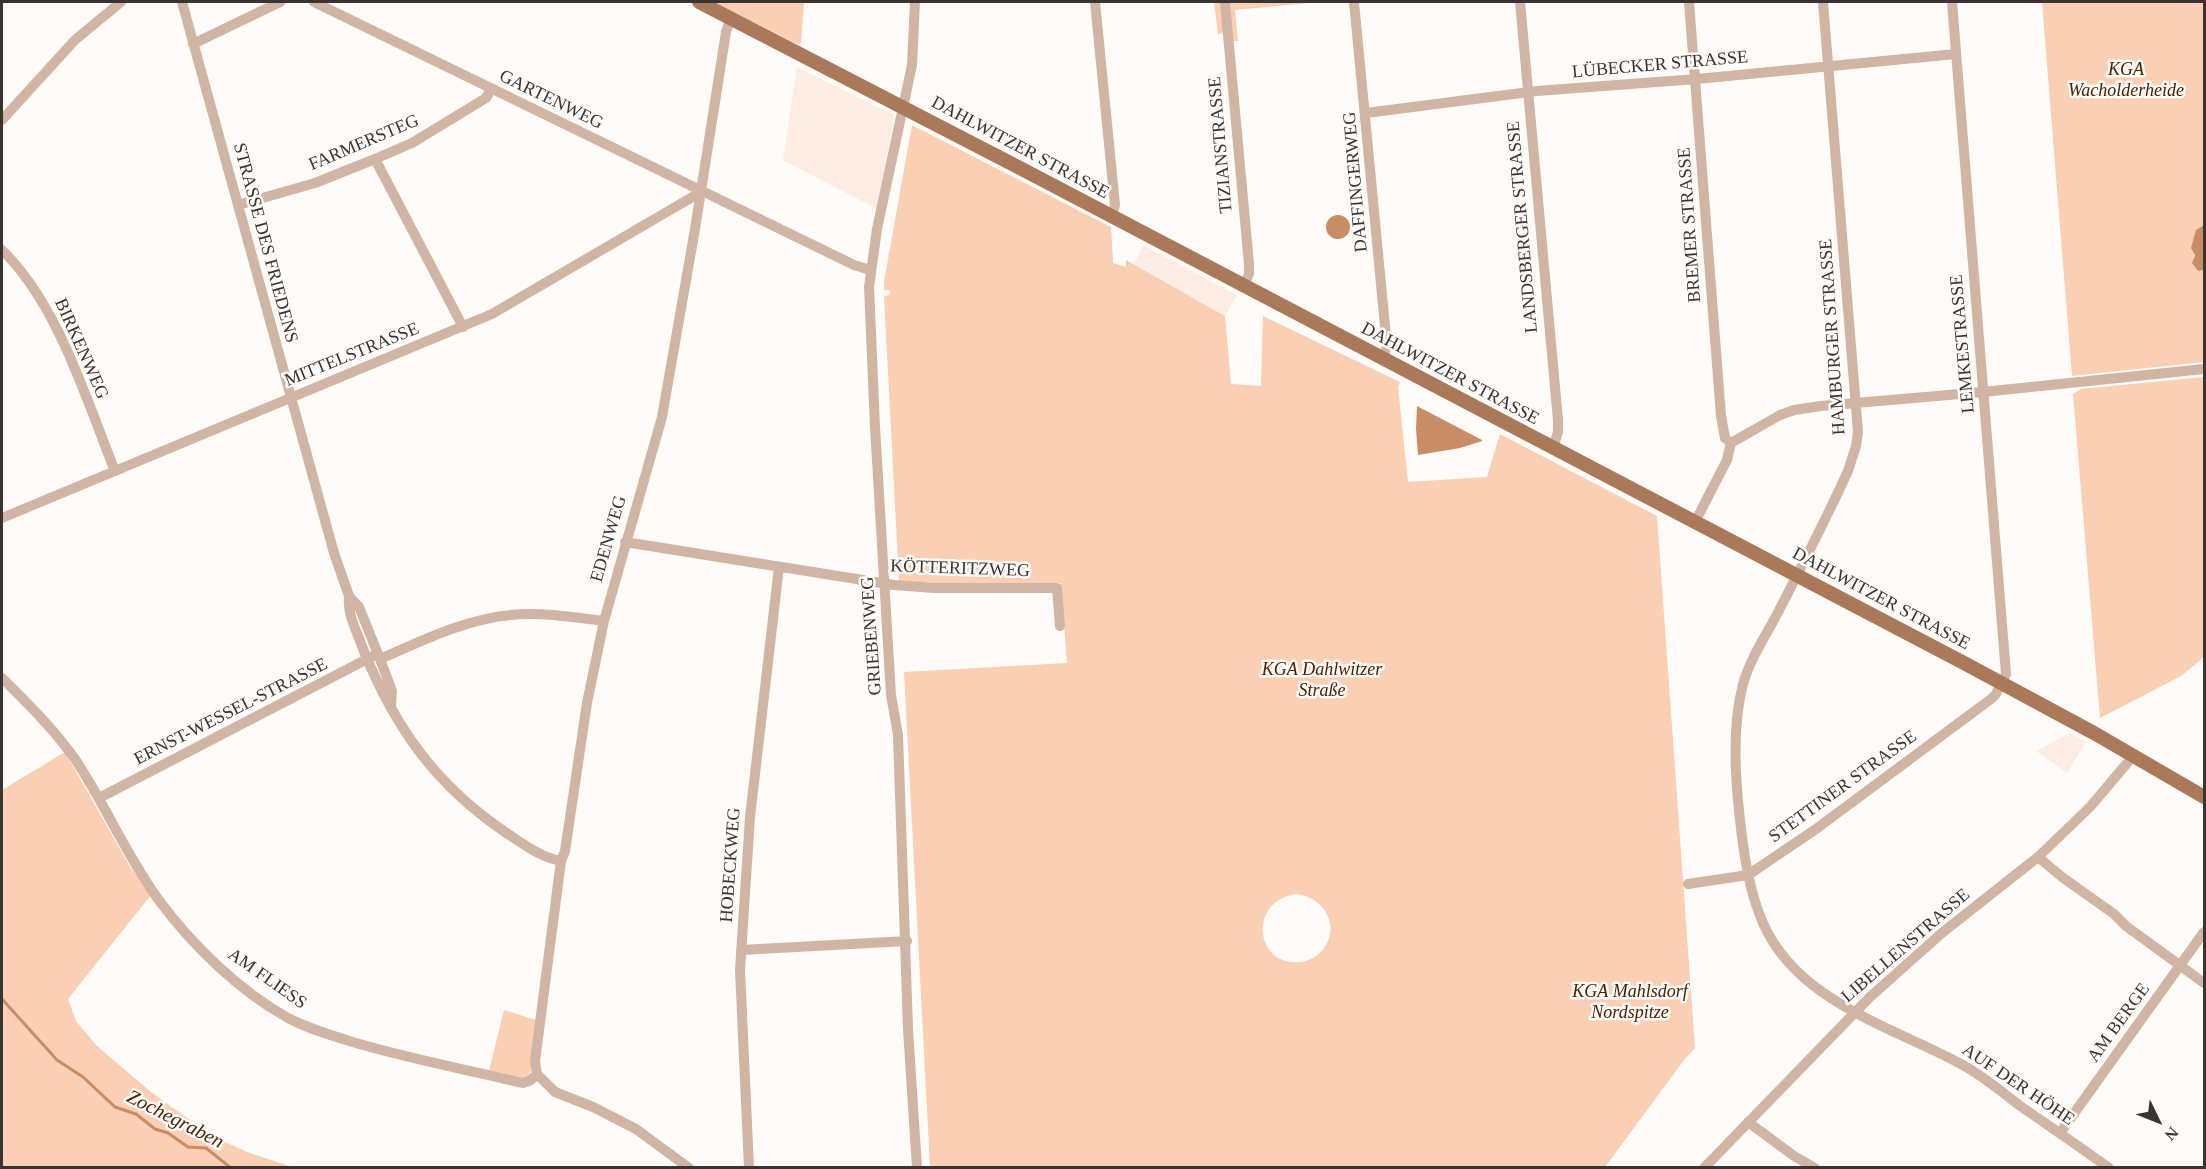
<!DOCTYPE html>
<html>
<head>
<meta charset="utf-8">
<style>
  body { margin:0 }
  #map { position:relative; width:2206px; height:1169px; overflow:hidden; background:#fefbf9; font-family:Georgia,serif }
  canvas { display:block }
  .frame { position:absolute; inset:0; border:3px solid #393431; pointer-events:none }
  .north { position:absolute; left:2128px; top:1091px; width:60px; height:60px; -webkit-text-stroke:4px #fefbf9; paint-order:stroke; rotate:133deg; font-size:16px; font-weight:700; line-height:24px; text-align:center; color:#393431 }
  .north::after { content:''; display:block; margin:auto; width:21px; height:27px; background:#393431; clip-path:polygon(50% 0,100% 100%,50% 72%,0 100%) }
</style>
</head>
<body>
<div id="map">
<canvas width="2206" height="1169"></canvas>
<div class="frame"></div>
<div class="north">N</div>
</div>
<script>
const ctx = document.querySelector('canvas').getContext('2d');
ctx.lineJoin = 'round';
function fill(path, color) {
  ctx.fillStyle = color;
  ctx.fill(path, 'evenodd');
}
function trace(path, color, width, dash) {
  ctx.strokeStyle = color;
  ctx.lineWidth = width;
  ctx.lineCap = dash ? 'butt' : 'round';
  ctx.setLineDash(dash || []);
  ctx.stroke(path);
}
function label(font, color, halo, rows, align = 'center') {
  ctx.font = font + ' Georgia,serif';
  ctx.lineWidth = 5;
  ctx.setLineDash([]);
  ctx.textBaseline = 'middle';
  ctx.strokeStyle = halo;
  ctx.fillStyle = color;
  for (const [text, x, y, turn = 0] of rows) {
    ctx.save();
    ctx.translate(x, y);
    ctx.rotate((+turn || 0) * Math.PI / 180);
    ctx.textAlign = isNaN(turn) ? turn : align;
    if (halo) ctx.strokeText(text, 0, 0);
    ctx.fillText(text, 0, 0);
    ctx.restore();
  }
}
fill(new Path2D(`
  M797 67 894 115 877 209 783 160Z
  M1143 245 1237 295 1225 316 1134 264Z
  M2070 733 2086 742 2067 773 2036 751Z`), '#fcece2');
fill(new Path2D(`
  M713 2H765L770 3 772 2H804L801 43 797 44Z
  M1214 2H1222L1225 33 1218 34Z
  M1229 2H1320L1235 10 1238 41H1230Z
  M2042 2H2204V225L2196 230 2193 263 2198 271 2204 270V362L2072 376Z
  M912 125 1111 227 1113 263 1126 267V260L1225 316 1231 384 1261 386 1263 316 1400 382 1398 387 1408 482 1487 477 1500 434 1657 516 1695 1048 1684 1060 1605 1167H930L904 672 1067 663 1061 583 1008 585 899 582 884 296 890 295V290H884V282ZM1297 894C1323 897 1341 925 1324 948 1318 956 1310 961 1300 962 1255 967 1247 900 1297 894Z
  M2204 377V657L2181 676 2100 718 2073 394 2081 389Z
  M65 752 129 865 151 895 68 999 76 1021 97 1046 151 1092 212 1136 247 1152 292 1167H2V790Z
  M504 1010 536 1020 531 1070 530 1075 526 1079 489 1071Z`), '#facfb4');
fill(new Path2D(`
  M1326 227a12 12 0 1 1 24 0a12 12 0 1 1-24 0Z
  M2204 225V270L2198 271 2192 263 2195 255 2191 248 2196 230Z
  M1417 406 1482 440V441L1460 448 1418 455 1416 429Z`), '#c98d66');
trace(new Path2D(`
  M2 999 57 1060 83 1077 115 1107 136 1114 155 1129 168 1133 188 1147 206 1148 231 1168`), '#c98d66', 3);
trace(new Path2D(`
  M182 2 334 553 349 596 359 607 380 659 392 691 391 706
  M314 2 854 265 870 270
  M915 2 912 65 877 229 869 287 875 427 891 695 898 735 908 1029 917 1168
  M1095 2 1115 205 1112 216
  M1225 2 1249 264V274L1244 285
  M1354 2 1387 347 1382 358
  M1520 2 1558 420V432L1553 448
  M1689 2 1721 416 1725 438 1731 443
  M1823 2 1858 432 1856 446 1848 471C1825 521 1800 570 1775 618 1763 640 1750 660 1743 684 1732 727 1735 776 1740 820 1744 855 1749 891 1763 923 1797 1001 1890 1026 1959 1063 1981 1074 1999 1090 2019 1105 2049 1126 2079 1146 2109 1168
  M193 44 280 2
  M1366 113 1537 91 1697 79 1956 54
  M2 120 75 40 121 2
  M375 159 463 327
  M238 205 315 183 375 159 412 143 486 98 491 89
  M2 250C58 304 86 399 115 471
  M2 518 492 314 701 192
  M1695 522 1727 460 1731 443 1780 415 1794 410 1821 406 1983 392 2204 369
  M625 542 894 585 934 588H1057L1060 626
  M349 596C347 615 357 631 363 649 395 728 436 786 508 834 525 845 542 858 561 861
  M380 659C422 641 465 619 511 615 542 612 573 617 604 621
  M2 678C27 703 54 729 75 759 105 804 126 855 158 899 192 945 238 990 288 1018 309 1029 333 1036 356 1043 411 1059 468 1070 523 1083L531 1080 537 1074
  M99 798 373 656
  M2038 857 2062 877 2114 914 2126 926 2204 983
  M1688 884 1748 875 1816 829 1991 699 1996 694 2006 674 1952 2
  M741 950 907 941
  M1748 1122 1794 1156 1815 1168
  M2060 1133 2204 932
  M689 1168 636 1129 593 1107 555 1092 537 1074 535 1061 561 861 565 851 587 703 604 621 662 417 695 229 726 32 731 17
  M749 1168 740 970 750 817 779 567
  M1704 1168 1870 997 1943 932 2038 857 2090 807 2134 755`), '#d1b5a4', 10);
trace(new Path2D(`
  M699 2 1018 167 1964 663 2094 733 2204 797`), '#aa7959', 14);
label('18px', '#393431', '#fefbf9', [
  ["LÜBECKER STRASSE",1660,65,-5],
  ["GARTENWEG",551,100,26],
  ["FARMERSTEG",364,143,-23],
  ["TIZIANSTRASSE",1221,145,-95],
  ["DAHLWITZER STRASSE",1020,148,28],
  ["DAFFINGERWEG",1356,182,-95],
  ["BREMER STRASSE",1690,225,-94],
  ["LANDSBERGER STRASSE",1523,227,-95],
  ["STRASSE DES FRIEDENS",265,243,75],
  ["HAMBURGER STRASSE",1833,337,-94],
  ["LEMKESTRASSE",1963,344,-95],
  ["BIRKENWEG",81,349,66],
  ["MITTELSTRASSE",352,355,-22],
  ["DAHLWITZER STRASSE",1450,374,28],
  ["EDENWEG",609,539,-74],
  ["KÖTTERITZWEG",960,569,2],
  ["DAHLWITZER STRASSE",1881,599,28],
  ["GRIEBENWEG",872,636,-94],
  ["ERNST-WESSEL-STRASSE",231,712,-27],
  ["STETTINER STRASSE",1843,787,-36],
  ["HOBECKWEG",731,865,-86],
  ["LIBELLENSTRASSE",1906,946,-41],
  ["AM FLIESS",267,979,35],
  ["AM BERGE",2119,1023,-54],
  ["AUF DER HÖHE",2018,1085,34]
]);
label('italic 18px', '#482102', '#fefbf9', [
  ["KGA",2126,70],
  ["Wacholderheide",2126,91],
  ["KGA Dahlwitzer",1322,670],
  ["Straße",1322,691],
  ["KGA Mahlsdorf",1630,992],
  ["Nordspitze",1630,1013]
]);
label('italic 20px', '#4c2505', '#fefbf9', [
  ["Zochegraben",175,1120,27]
]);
</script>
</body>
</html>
